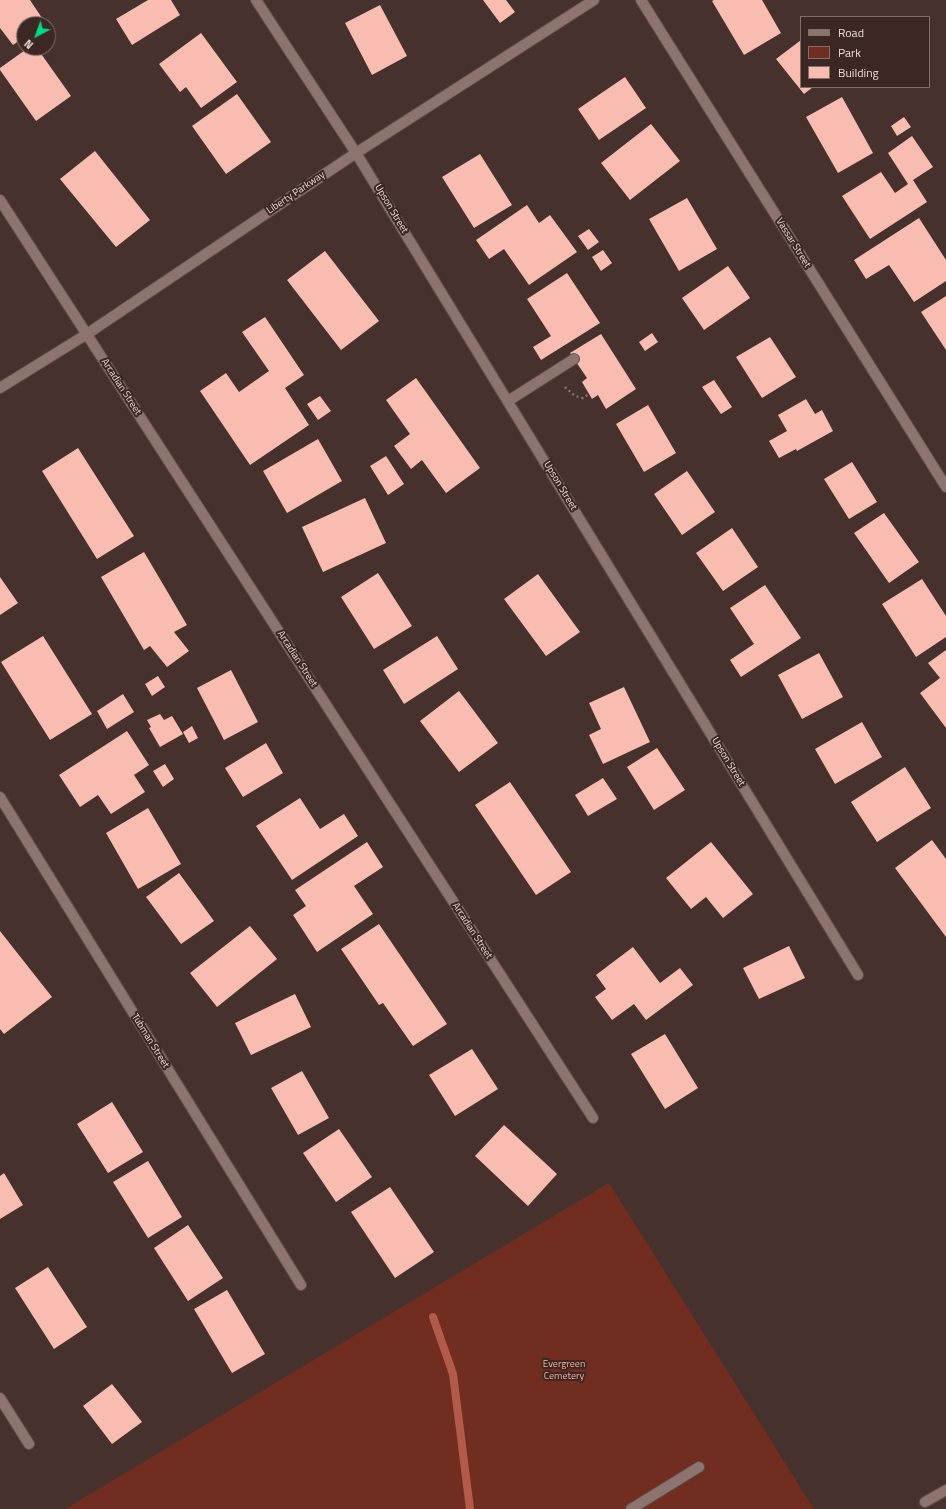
<!DOCTYPE html>
<html>
<head>
<meta charset="utf-8">
<style>
  body { margin:0 }
  #map { position:relative; width:946px; height:1509px; overflow:hidden; background:#47312c; font-family:"Titillium Web",sans-serif }
  canvas { display:block }
  .legend { position:absolute; left:800px; top:16px; width:130px; height:72px; box-sizing:border-box; background:#3c2722; border:1px solid #816f6a; margin:0; padding:5px 7px; list-style:none; font-size:12px; color:#e9dbd7 }
  .legend li { display:flex; align-items:center; gap:8px; height:20px }
  .legend b { width:20px; border:1px solid #816f6a }
  .north { position:absolute; left:16px; top:16px; width:40px; height:40px; box-sizing:border-box; background:#3c2722; border:1px solid #816f6a; border-radius:50%; rotate:221deg; font-size:11px; font-weight:700; line-height:16px; text-align:center; color:#e9dbd7 }
  .north::after { content:''; display:block; margin:auto; width:14px; height:18px; background:#00d98c; clip-path:polygon(50% 0,100% 100%,50% 72%,0 100%) }
</style>
</head>
<body>
<div id="map">
<canvas width="946" height="1509"></canvas>
<ul class="legend">
<li><b style="height:5px;background:#8e746f"></b>Road</li>
<li><b style="height:11px;background:#722d21"></b>Park</li>
<li><b style="height:11px;background:#f8bdb0"></b>Building</li>
</ul>
<div class="north">N</div>
</div>
<script>
const ctx = document.querySelector('canvas').getContext('2d');
ctx.lineJoin = 'round';
function fill(path, color) {
  ctx.fillStyle = color;
  ctx.fill(path, 'evenodd');
}
function trace(path, color, width, dash) {
  ctx.strokeStyle = color;
  ctx.lineWidth = width;
  ctx.lineCap = dash ? 'butt' : 'round';
  ctx.setLineDash(dash || []);
  ctx.stroke(path);
}
function label(font, color, halo, rows, align = 'center') {
  ctx.font = font + ' "Titillium Web",sans-serif';
  ctx.lineWidth = 4;
  ctx.setLineDash([]);
  ctx.textBaseline = 'middle';
  ctx.strokeStyle = halo;
  ctx.fillStyle = color;
  for (const [text, x, y, turn = 0] of rows) {
    ctx.save();
    ctx.translate(x, y);
    ctx.rotate((+turn || 0) * Math.PI / 180);
    ctx.textAlign = isNaN(turn) ? turn : align;
    if (halo) ctx.strokeText(text, 0, 0);
    ctx.fillText(text, 0, 0);
    ctx.restore();
  }
}
fill(new Path2D(`
  M609 1183 814 1509H65Z`), '#722d21');
trace(new Path2D(`
  M433 1317 453 1374 470 1509`), '#b35b4b', 8);
fill(new Path2D(`
  M0 0H30L44 21 40 24H24V37L13 45 0 28Z
  M148 0H171L180 15 132 45 116 19Z
  M483 0H506L515 12 500 23Z
  M714 0H762L781 33 744 55 712 1Z
  M380 5 407 56 372 75 345 23Z
  M201 33 237 82 201 108 186 87 180 92 159 64Z
  M801 40V87H813L804 94 776 59Z
  M28 48H37L71 96 36 121 0 70V68Z
  M625 77 646 108 599 140 578 109Z
  M237 94 271 142 226 174 192 126Z
  M842 97 873 153 838 173 806 117Z
  M904 117 911 127 897 136 891 126Z
  M651 124 680 161 630 200 601 163Z
  M912 136 933 167 913 180 927 202 870 239 842 196 881 172 895 193 908 184 888 153Z
  M95 151 150 220 116 247 60 179Z
  M480 154 512 205 474 228 442 177Z
  M687 198 717 249 679 271 649 219Z
  M527 205 539 223 550 215 577 252 529 285 504 249 489 259 476 240Z
  M919 218 946 260V281L914 302 889 265 866 279 854 260Z
  M589 229 599 242 588 250 578 236Z
  M603 250 612 263 601 271 592 257Z
  M325 251 379 321 341 350 287 280Z
  M728 266 750 298 704 330 682 298Z
  M567 273 600 323 541 360 533 347 551 336 527 299Z
  M946 296V350L921 312Z
  M265 317 304 375 285 388 309 425 250 465 200 391 226 373 239 392 269 371 242 332Z
  M652 333 658 342 645 351 639 342Z
  M601 334 636 389 606 409 598 395 592 399 582 382 587 378 570 353Z
  M770 337 796 377 762 398 736 357Z
  M416 378 480 468 446 493 422 460 411 469 394 446 410 434 386 400Z
  M714 380 732 407 721 414 702 387Z
  M320 396 331 411 318 420 307 404Z
  M806 399 815 414 822 410 833 431 797 451 796 449 779 458 769 441 787 431 778 415Z
  M648 405 676 453 644 472 616 424Z
  M318 439 342 481 287 513 263 471Z
  M78 448 134 536 97 559 42 471Z
  M386 456 404 484 388 495 370 466Z
  M852 462 877 502 849 519 824 479Z
  M687 471 715 512 682 535 654 494Z
  M365 498 386 543 323 572 302 527Z
  M884 513 919 562 889 583 854 533Z
  M732 528 758 567 723 591 696 553Z
  M144 552 187 625 174 632 189 651 167 667 150 646 144 650 101 577Z
  M378 573 412 626 374 649 341 597Z
  M538 574 580 632 546 656 504 599Z
  M0 577 18 603 0 615Z
  M922 579 946 616V637L916 657 882 604Z
  M765 585 801 638 741 677 730 660 754 644 730 608Z
  M43 636 92 714 50 740 1 662Z
  M437 636 458 669 404 704 383 670Z
  M946 650V728L920 693 940 678 928 663Z
  M819 653 843 697 802 719 778 675Z
  M231 670 258 722 224 740 197 688Z
  M158 676 165 687 152 696 145 684Z
  M624 687 650 742 603 764 589 735 601 729 589 703Z
  M459 691 498 743 459 772 420 721Z
  M123 694 134 712 107 729 97 711Z
  M160 714 164 720 172 716 183 734 160 747 149 728 151 727 147 720Z
  M862 722 882 757 835 784 815 749Z
  M192 726 198 738 189 743 183 732Z
  M127 731 149 765 134 775 145 792 111 814 98 795 80 807 59 775Z
  M266 743 283 773 243 797 225 768Z
  M657 748 685 790 654 810 627 767Z
  M165 764 174 779 163 787 153 771Z
  M905 767 931 808 877 842 851 802Z
  M603 778 617 799 588 816 575 795Z
  M510 782 571 872 536 895 475 805Z
  M300 798 320 829 344 814 358 836 292 880 256 826Z
  M148 808 181 864 138 889 106 833Z
  M932 840 946 859V937L895 868Z
  M367 842 383 867 354 886 373 914 317 952 293 915 306 906 295 890Z
  M711 842 753 894 723 918 706 897 691 909 666 878Z
  M179 873 214 921 181 944 146 897Z
  M379 924 447 1024 413 1046 383 1003 379 1005 341 949Z
  M250 926 277 959 217 1007 190 973Z
  M0 931 52 997 4 1034 0 1029Z
  M789 946 805 978 759 999 743 968Z
  M633 947 660 983 680 968 693 985 646 1020 634 1004 612 1020 595 997 606 989 596 975Z
  M295 994 311 1027 251 1055 235 1023Z
  M665 1034 698 1088 665 1109 631 1054Z
  M472 1049 498 1089 455 1116 429 1075Z
  M302 1071 329 1118 298 1135 271 1088Z
  M112 1102 143 1152 108 1173 77 1124Z
  M504 1125 557 1174 528 1206 475 1156Z
  M339 1129 372 1177 336 1202 303 1153Z
  M148 1161 182 1217 148 1238 113 1182Z
  M4 1173 23 1205 0 1219V1176Z
  M390 1187 434 1252 395 1278 351 1212Z
  M188 1225 223 1278 188 1301 154 1248Z
  M48 1267 87 1327 54 1349 15 1288Z
  M227 1290 265 1354 232 1373 194 1309Z
  M112 1384 142 1422 112 1444 83 1406Z`), '#f8bdb0');
const minor = new Path2D(`
  M256 0 356 153 858 975
  M641 0 946 487
  M0 200 593 1118
  M0 388 87 334 356 153 594 0
  M508 401 574 359
  M0 797 301 1285
  M0 1398 29 1444
  M925 1502 946 1490
  M631 1509 699 1467`);
trace(minor, '#614f4b', 12);
trace(new Path2D(`
  M565 387 575 396 583 398 589 394`), '#887570', 2.5, [2, 3]);
trace(minor, '#8e746f', 10);
label('10px', '#e9dbd7', '#3c2722', [
  ["Liberty Parkway",296,193,-34],
  ["Upson Street",391,209,59],
  ["Vassar Street",793,243,58],
  ["Arcadian Street",121,387,57],
  ["Upson Street",560,486,59],
  ["Arcadian Street",297,659,57],
  ["Upson Street",728,762,59],
  ["Arcadian Street",472,931,57],
  ["Tubman Street",150,1041,58]
]);
label('10px', '#f8afa0', '#3c2722', [
  ["Evergreen",564,1365],
  ["Cemetery",564,1377]
]);
</script>
</body>
</html>
